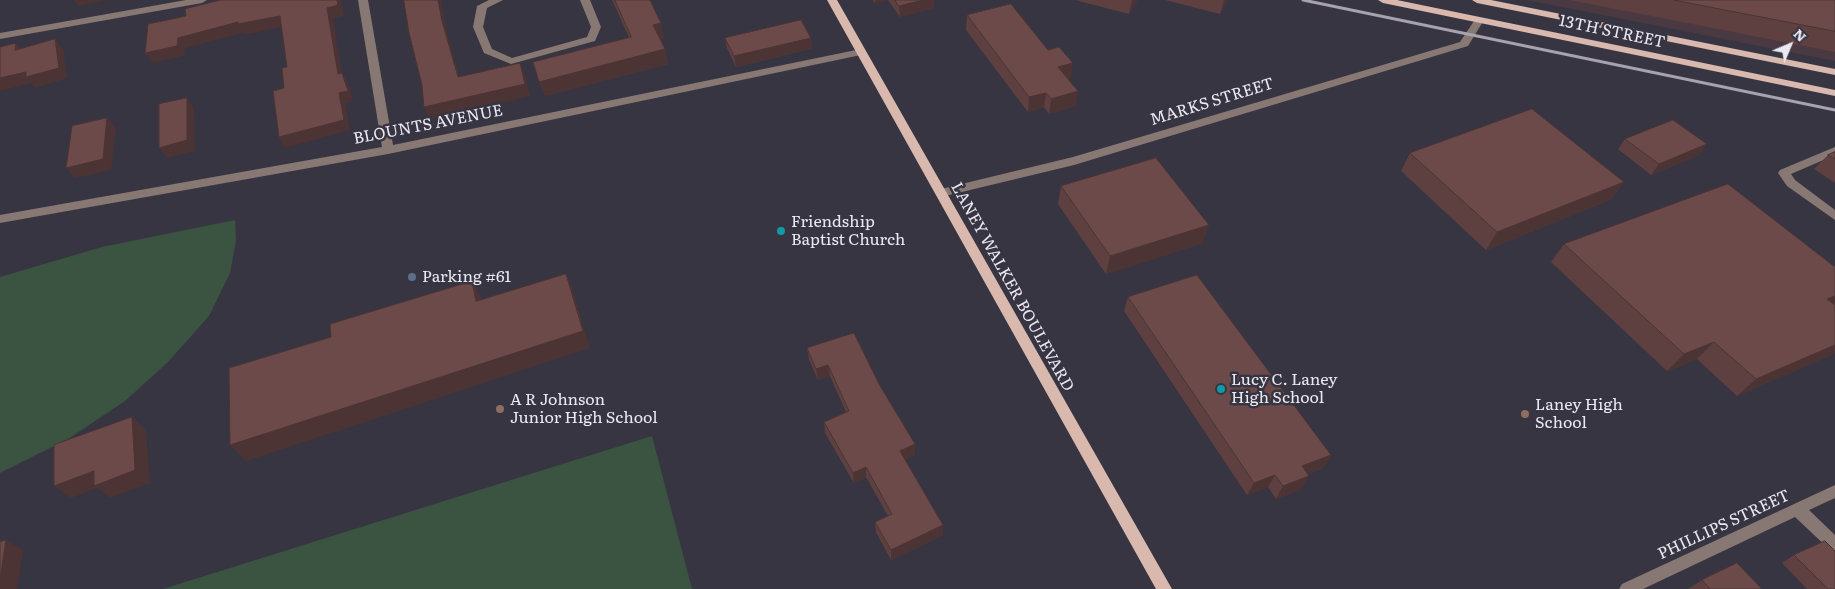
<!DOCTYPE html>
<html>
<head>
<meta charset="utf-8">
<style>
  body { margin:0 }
  #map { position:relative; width:1835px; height:589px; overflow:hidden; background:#383542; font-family:Literata,serif }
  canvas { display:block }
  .north { position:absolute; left:1765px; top:20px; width:50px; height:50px; -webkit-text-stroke:4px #383542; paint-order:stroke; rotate:45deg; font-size:14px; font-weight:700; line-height:20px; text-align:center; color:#eae8f1 }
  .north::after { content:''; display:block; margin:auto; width:18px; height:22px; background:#eae8f1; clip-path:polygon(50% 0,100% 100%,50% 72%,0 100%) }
</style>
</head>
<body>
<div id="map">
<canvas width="1835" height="589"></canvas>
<div class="north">N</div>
</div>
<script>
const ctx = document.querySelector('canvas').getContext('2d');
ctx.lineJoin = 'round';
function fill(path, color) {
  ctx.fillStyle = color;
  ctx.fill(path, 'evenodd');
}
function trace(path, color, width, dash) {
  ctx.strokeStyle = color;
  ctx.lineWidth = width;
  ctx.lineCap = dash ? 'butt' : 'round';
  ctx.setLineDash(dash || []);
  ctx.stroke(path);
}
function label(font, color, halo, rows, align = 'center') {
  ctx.font = font + ' Literata,serif';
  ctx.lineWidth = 5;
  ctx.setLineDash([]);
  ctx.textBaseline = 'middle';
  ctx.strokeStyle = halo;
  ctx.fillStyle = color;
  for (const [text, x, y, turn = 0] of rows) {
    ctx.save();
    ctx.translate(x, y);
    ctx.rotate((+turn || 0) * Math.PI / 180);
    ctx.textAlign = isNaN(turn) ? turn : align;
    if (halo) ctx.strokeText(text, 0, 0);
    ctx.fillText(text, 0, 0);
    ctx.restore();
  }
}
fill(new Path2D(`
  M1527 0H1835V61Z`), '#4b3942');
fill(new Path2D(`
  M235 220 236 241 230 273 209 316 168 362 125 401 68 439 0 473V277L102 247Z
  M652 436 692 589H163Z`), '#3a5441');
fill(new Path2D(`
  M186 0H207L202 3 0 39V33Z
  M358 0H368L393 145 861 49 866 52 861 55 388 154 0 223V215L382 147Z
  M489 0H503L487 8 483 27 492 49 512 58 587 37 591 27 580 0H590L601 27 595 41 511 64 484 53 473 27 477 6Z
  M1479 17 1484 20 1468 46 1074 165 941 197 935 193 941 189 1073 157 1460 42 1476 18Z
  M1835 147V155L1791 174 1795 180 1835 210V220L1787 186 1778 173 1780 170Z
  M1835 485V498L1809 510 1835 535V552L1830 550 1795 517 1643 589H1619L1622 584Z`), '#887873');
fill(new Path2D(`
  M827 0H837L1172 589H1156Z
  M1378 0H1397L1835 90V96L1383 3Z
  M1472 0H1491L1835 69V75L1477 3Z`), '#d9b8ae');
trace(new Path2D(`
  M1303 0 1835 110`), '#a6a3ae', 3);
fill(new Path2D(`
  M612 0H650L664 38 660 39 665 49 668 64 545 96 629 37Z
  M873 0H934V8L900 17 888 0 875 3Z
  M1075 0H1137L1129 14Z
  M1165 0H1227L1220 14Z
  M1570 0H1835V52Z
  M967 15 1071 78 1068 79 1076 106 1049 114 1044 107 1028 112 966 30Z
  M725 38H811L812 48 736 67 727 48Z
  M1625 139 1707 144 1699 155 1651 175 1618 149Z
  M1835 152V183L1814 169 1828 155Z
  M1410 153 1624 182 1610 200 1486 250 1401 171Z
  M1061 186 1203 243 1106 274 1058 204Z
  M1564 244 1835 267V353L1737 396 1697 359 1667 371 1551 262Z
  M1128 297 1331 455 1323 468 1307 474 1302 489 1276 499 1268 487 1247 495 1124 311Z
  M807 348 879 384 915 455 904 460 943 525V535L891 560 876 532 875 522 888 516 866 477 854 483 825 433 824 422 846 412 830 376 818 380 809 359Z
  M1794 555 1835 589H1807L1782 563Z
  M1702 580 1762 589H1688Z`), '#5e4040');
fill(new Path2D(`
  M74 0H108L78 6Z
  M337 0H341L344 16 333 18 344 85 338 74 327 8Z
  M438 0H441L447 33 463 89 458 77 442 21Z
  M875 0H888L875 3Z
  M923 0H934V8L900 17 899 6Z
  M1132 0H1137L1129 14Z
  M1224 0H1227L1220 14Z
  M280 16 286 26 244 35 243 33 185 48 184 56 153 63 145 53 178 38 238 22Z
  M661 23 664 38 657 40 653 25Z
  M811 38 812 48 736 67 734 56Z
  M55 39 63 49 67 78 35 88 31 83 0 91V78L26 72Z
  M16 43 24 54 15 50Z
  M665 49 668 64 545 96 539 82Z
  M520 63 525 75 530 96 430 119 424 107Z
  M1073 63 1071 78 1056 82 1058 67Z
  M342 73 348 83 353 101 345 103 350 130 285 148 279 137 339 93Z
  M1078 91 1076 106 1049 114 1051 99Z
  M1046 93 1044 107 1028 112 1029 97Z
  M187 98 194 108 195 151 167 158 159 148Z
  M107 118 116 128 111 170 75 178 66 168Z
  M1707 144 1699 155 1651 175 1659 164Z
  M1624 182 1610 200 1486 250 1497 232Z
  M1209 225 1203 243 1106 274 1110 256Z
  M566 274 573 291 590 348 246 461 230 445Z
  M472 281 481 299 485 319 476 301Z
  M1835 296V305L1827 299Z
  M1714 342 1697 359 1667 371 1684 354Z
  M1835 345V353L1737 396 1756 379Z
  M828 365 830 376 818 380 816 369Z
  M132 417 146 430 150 483 110 498 97 488 71 498 54 486 94 471Z
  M915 444V455L900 462V451Z
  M1331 455 1323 468 1295 478 1302 466Z
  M866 467V477L854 483 853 473Z
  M1275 475 1268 487 1247 495 1254 483Z
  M1309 476 1302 489 1276 499 1283 486Z
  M943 525V535L891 560V550Z
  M6 540 23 550 17 589H0V580Z`), '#4c3434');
const building = new Path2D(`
  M221 0H337L338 5 327 8 338 74 342 73 348 91 339 93 344 120 279 137 273 91 284 88 282 68 287 67 280 16 238 24V22L178 38 177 46 145 53 148 24 186 16 185 9Z
  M404 0H438L442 21 458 77 520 63 525 84 424 107 422 85 409 33Z
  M615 0H650L661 23 653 25 665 49 539 82 533 62 631 37Z
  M895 0H923L899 6Z
  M1674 0H1835V31Z
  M1011 4 1048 50 1059 47 1073 63 1058 67 1078 91 1051 99 1046 93 1029 97 967 15Z
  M801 20 811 38 734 56 725 38Z
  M55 39 59 68 26 77V72L0 78V47L16 43 15 50Z
  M187 98V140L159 148V104Z
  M1532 109 1624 182 1497 232 1410 153Z
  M107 118 103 159 66 168 72 126Z
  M1673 120 1707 144 1659 164 1625 139Z
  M1835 152V159L1828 155Z
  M1156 158 1209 225 1110 256 1061 186Z
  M1728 184 1835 267V296L1827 299 1835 305V345L1756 379 1714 342 1684 354 1564 244Z
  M566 274 583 331 230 445 229 368 331 337 330 324 472 281 476 301Z
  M1197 275 1331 455 1302 466 1309 476 1283 486 1275 475 1254 483 1128 297Z
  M854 333 879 384 915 444 900 451 943 525 891 550 875 522 892 514 866 467 853 473 824 422 849 411 828 365 816 369 807 348Z
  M132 417 135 470 94 486V471L54 486V445Z
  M6 540 0 580V542Z
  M1825 541 1835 551V589H1828L1794 555Z
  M1737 563 1762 589H1710L1702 580Z`);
fill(building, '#6d4a4a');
trace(building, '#4c3434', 1);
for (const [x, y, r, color] of [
  [781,231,5,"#0f9aa8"],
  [412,277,5,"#5c6f8a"],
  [1221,389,5,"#0f9aa8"],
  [500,409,5,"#8d6e63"],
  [1525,414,5,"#8d6e63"]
]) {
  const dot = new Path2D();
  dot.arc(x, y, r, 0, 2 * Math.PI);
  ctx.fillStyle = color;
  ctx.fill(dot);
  trace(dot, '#383542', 2);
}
label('16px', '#eae8f1', '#383542', [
  ["13TH STREET",1612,32,12],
  ["MARKS STREET",1212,102,-17],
  ["BLOUNTS AVENUE",428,125,-11],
  ["LANEY WALKER BOULEVARD",1012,287,61],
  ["PHILLIPS STREET",1724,525,-25]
]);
label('16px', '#eae8f1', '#383542', [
  ["Friendship",791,222],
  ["Baptist Church",791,240],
  ["Parking #61",422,277],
  ["Lucy C. Laney",1231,380],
  ["High School",1231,398],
  ["A R Johnson",510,400],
  ["Junior High School",510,418],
  ["Laney High",1535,405],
  ["School",1535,423]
], 'left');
</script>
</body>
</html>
